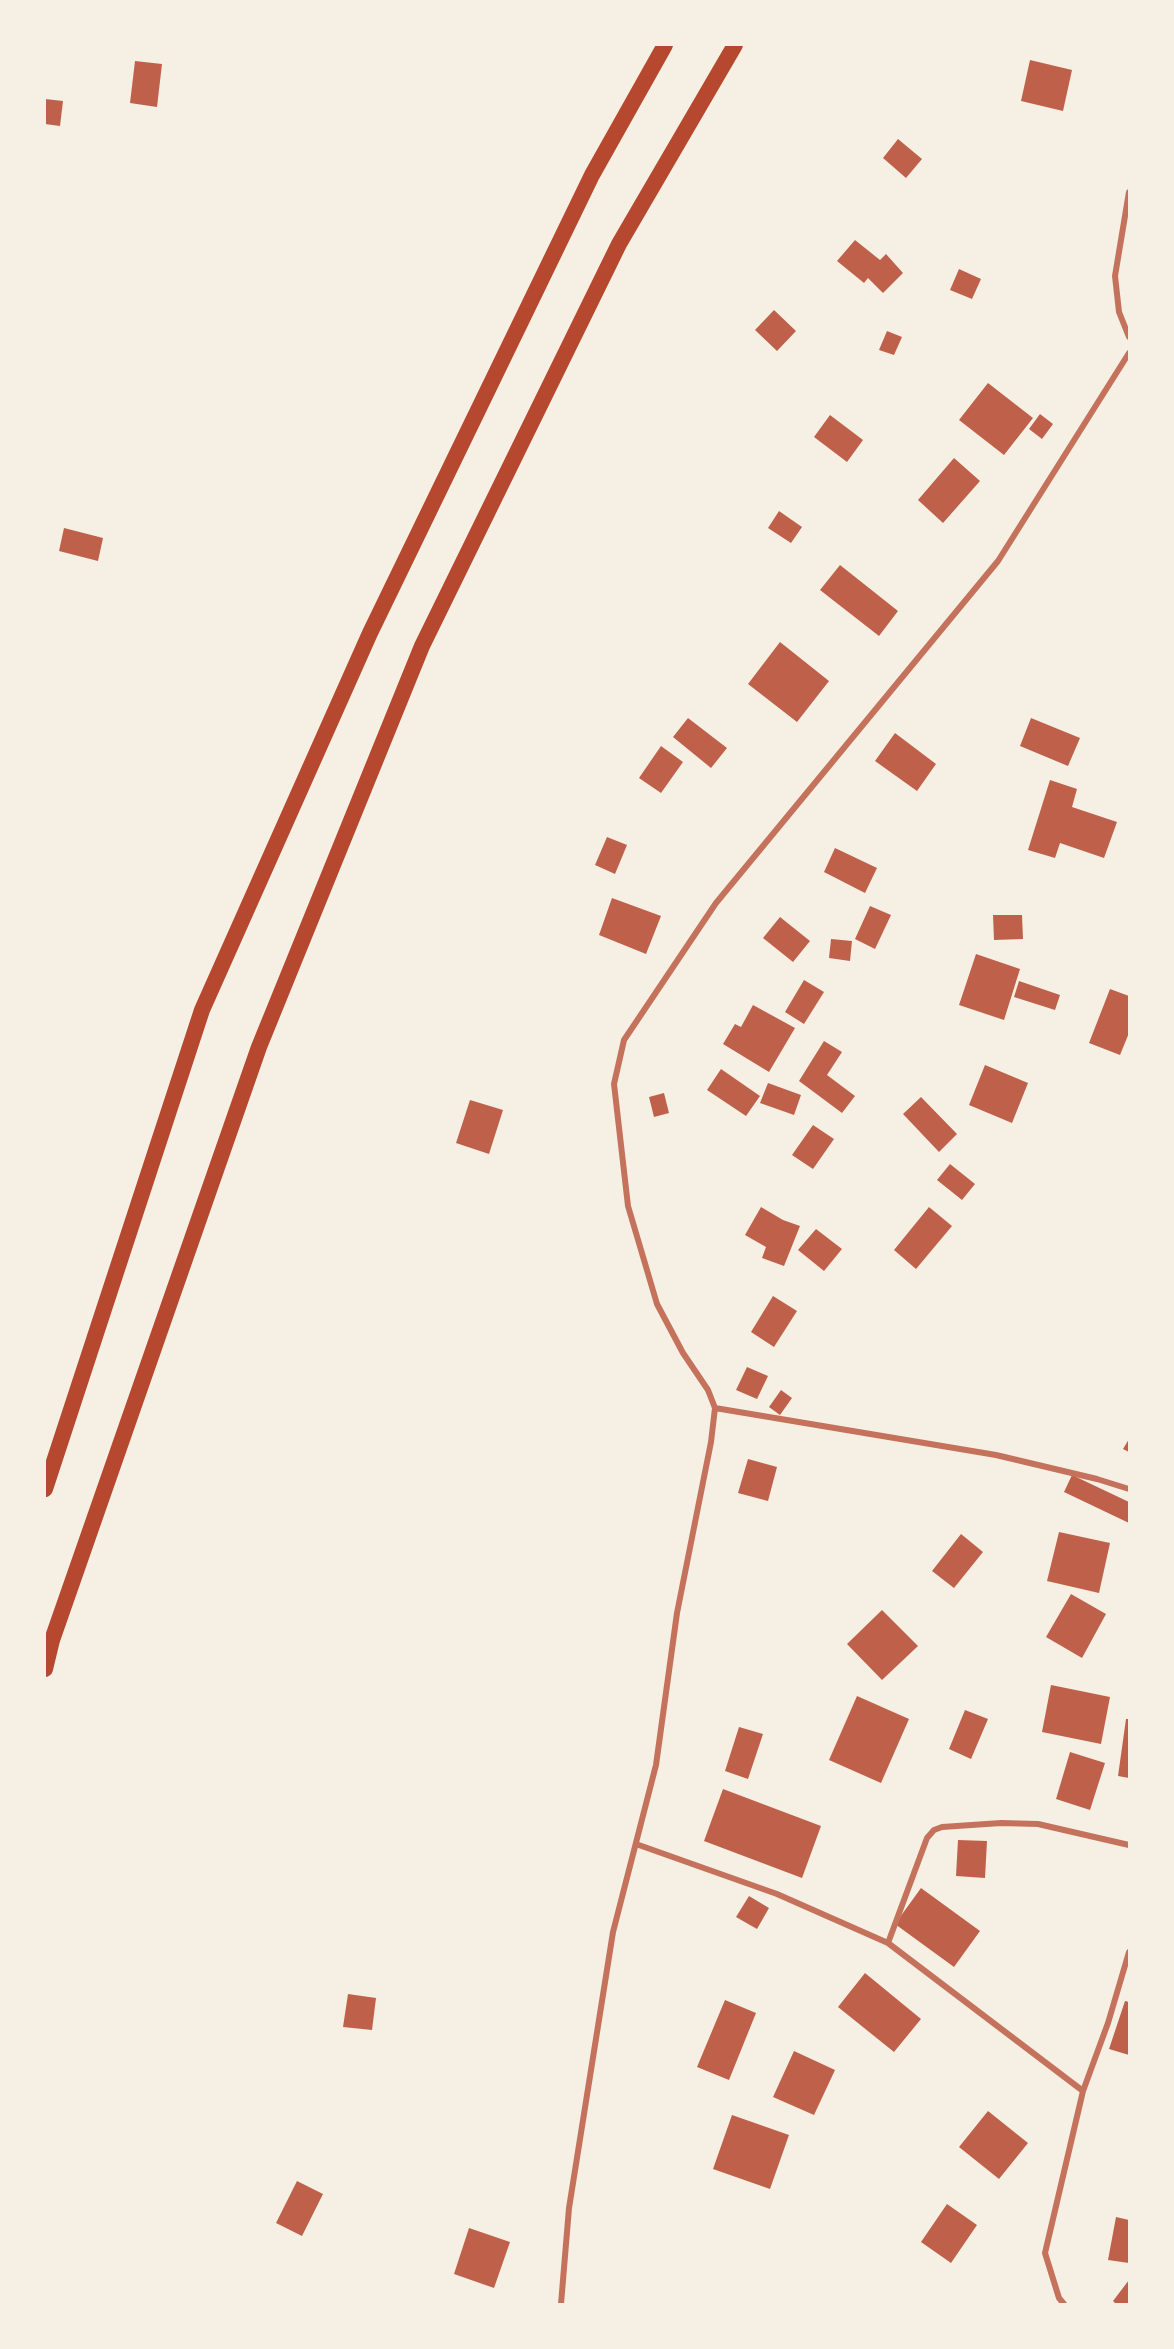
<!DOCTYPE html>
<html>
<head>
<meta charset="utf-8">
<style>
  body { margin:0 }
  #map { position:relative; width:1174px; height:2349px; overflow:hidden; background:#f6efe4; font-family:"Noto Serif",serif }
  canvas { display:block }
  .frame { position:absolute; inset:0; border:46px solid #f6efe4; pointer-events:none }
</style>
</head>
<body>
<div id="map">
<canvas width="1174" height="2349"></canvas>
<div class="frame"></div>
</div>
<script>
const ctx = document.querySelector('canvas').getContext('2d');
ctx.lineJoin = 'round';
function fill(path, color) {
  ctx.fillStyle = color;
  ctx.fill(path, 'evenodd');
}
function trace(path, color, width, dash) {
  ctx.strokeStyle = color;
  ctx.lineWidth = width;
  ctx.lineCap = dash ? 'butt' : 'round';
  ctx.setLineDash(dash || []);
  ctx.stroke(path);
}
fill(new Path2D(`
  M1030 60 1072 70 1063 111 1021 101Z
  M135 61 162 64 157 107 130 103Z
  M45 99 63 101 60 126 45 124Z
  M898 139 922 159 906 178 883 158Z
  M855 240 880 260 886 254 903 273 883 293 868 278 864 283 837 261Z
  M959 269 981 279 972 299 950 290Z
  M774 310 796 331 777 351 755 330Z
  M887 331 902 337 894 355 879 350Z
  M988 383 1033 418 1004 455 959 420Z
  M1040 414 1053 424 1042 439 1029 429Z
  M830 415 863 440 847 462 814 437Z
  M954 458 980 481 943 523 918 500Z
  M779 511 802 527 791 543 768 528Z
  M64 528 103 538 98 561 59 551Z
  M840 565 898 611 879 636 820 590Z
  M780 642 829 681 797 722 748 684Z
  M688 718 727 748 711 768 673 737Z
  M1031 718 1080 738 1068 766 1020 746Z
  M895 733 936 764 917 791 875 761Z
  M661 746 683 762 661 793 639 778Z
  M1050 780 1077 789 1072 807 1117 822 1104 858 1060 843 1055 858 1028 850Z
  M607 837 627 845 615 874 595 865Z
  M835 848 877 868 865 893 824 872Z
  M612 898 661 916 646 954 599 935Z
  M870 906 891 915 875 949 855 939Z
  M993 915H1022L1023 939 994 940Z
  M780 917 810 941 793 962 763 938Z
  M831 939 852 941 850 961 829 958Z
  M976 954 1020 969 1004 1020 959 1005Z
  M804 980 824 992 804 1024 785 1012Z
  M1019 981 1060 995 1055 1010 1014 997Z
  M1110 989 1129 996V1033L1120 1055 1089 1043Z
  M753 1005 795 1028 769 1072 723 1044 735 1024 741 1027Z
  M824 1041 842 1052 827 1075 855 1096 842 1113 799 1081Z
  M985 1065 1028 1083 1012 1123 969 1105Z
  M721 1069 760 1096 746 1116 707 1090Z
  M768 1083 801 1095 794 1115 760 1103Z
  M664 1093 669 1113 654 1117 649 1097Z
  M921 1097 957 1134 939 1152 903 1114Z
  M470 1100 503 1110 489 1154 456 1143Z
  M813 1125 834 1139 813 1169 792 1155Z
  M950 1164 975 1184 962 1200 937 1180Z
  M761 1207 783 1220 800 1226 784 1266 762 1258 766 1247 745 1235Z
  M929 1207 952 1226 916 1269 894 1250Z
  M816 1229 842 1249 824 1271 798 1250Z
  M773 1296 797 1311 774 1347 751 1332Z
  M747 1367 768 1376 757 1399 736 1390Z
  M781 1390 792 1398 780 1415 769 1407Z
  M1129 1439V1452L1123 1449Z
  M748 1459 777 1467 768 1501 738 1493Z
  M1072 1475 1129 1502V1523L1064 1492Z
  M1059 1532 1110 1543 1099 1593 1047 1581Z
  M961 1534 983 1552 954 1588 932 1571Z
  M1071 1594 1106 1614 1082 1658 1046 1637Z
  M882 1610 918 1646 882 1680 847 1644Z
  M1051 1685 1110 1697 1101 1744 1042 1732Z
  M857 1696 909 1719 881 1783 829 1760Z
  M965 1710 988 1719 971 1759 949 1749Z
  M1126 1719H1129V1778L1118 1776Z
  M739 1727 763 1734 748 1779 725 1771Z
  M1070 1752 1105 1763 1090 1810 1056 1799Z
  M723 1789 821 1826 802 1878 704 1841Z
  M958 1840 987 1841 985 1878 956 1876Z
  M921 1888 980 1931 954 1967 895 1924Z
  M749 1896 769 1908 757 1929 736 1917Z
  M865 1973 921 2019 894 2052 838 2007Z
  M348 1994 376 1998 372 2030 343 2027Z
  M725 2000 756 2013 729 2080 697 2067Z
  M1125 2001 1129 2002V2055L1109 2049Z
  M794 2051 835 2070 814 2115 773 2097Z
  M988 2111 1028 2143 999 2179 959 2147Z
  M732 2115 789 2135 770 2189 713 2169Z
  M297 2181 323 2194 302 2236 276 2223Z
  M947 2204 977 2225 951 2263 921 2242Z
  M1116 2217 1129 2220V2263L1108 2260Z
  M469 2228 510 2242 494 2288 454 2274Z
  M1129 2280V2304H1116L1113 2301Z`), '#bf614a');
trace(new Path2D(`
  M1129 192 1115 276 1119 312 1129 337
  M715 1408 996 1455 1097 1479 1129 1489
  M636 1844 777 1894 888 1943 1083 2091
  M888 1943 927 1838 934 1830 942 1827 1001 1823 1038 1824 1129 1845
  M561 2304 569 2208 613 1932 656 1765 677 1613 711 1442 715 1408 708 1390 683 1353 657 1304 628 1206 614 1084 624 1040 716 903 998 561 1129 353
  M1064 2304 1059 2298 1045 2253 1083 2091 1108 2023 1129 1952`), '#c5725c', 6);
trace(new Path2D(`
  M45 1489 202 1010 370 633 592 175 665 45
  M45 1669 52 1640 259 1047 422 646 619 244 735 45`), '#b5482f', 16);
</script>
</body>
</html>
